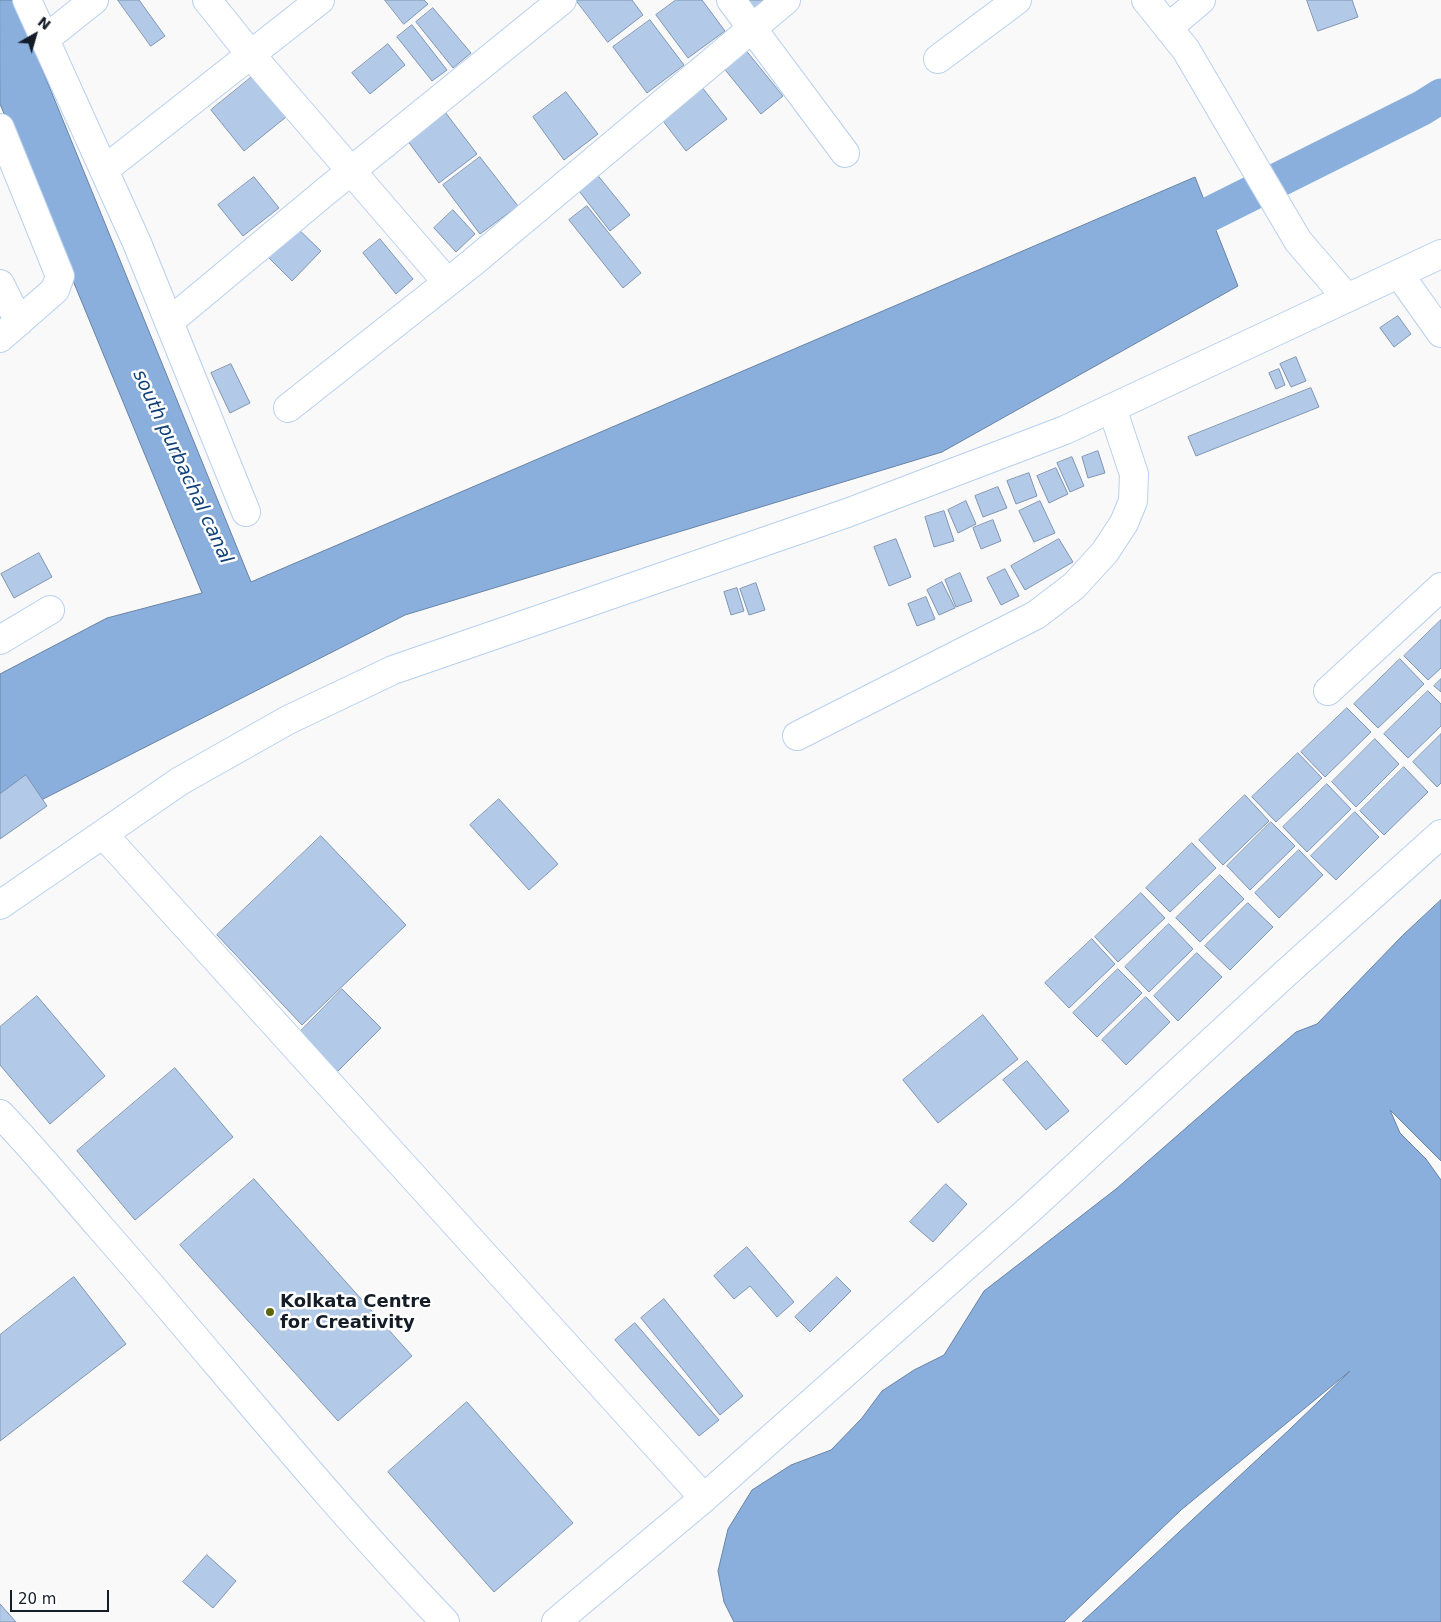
<!DOCTYPE html>
<html>
<head>
<meta charset="utf-8">
<style>
  body { margin:0 }
  #map { position:relative; width:1441px; height:1622px; overflow:hidden; background:#f9f9f9; font-family:"DejaVu Sans",sans-serif }
  canvas { display:block }
  .north { position:absolute; left:10px; top:10px; width:50px; height:50px; -webkit-text-stroke:4px #fff; paint-order:stroke; rotate:38deg; font-size:14px; font-weight:700; line-height:20px; text-align:center; color:#131c27 }
  .north::after { content:''; display:block; margin:auto; width:18px; height:22px; background:#131c27; clip-path:polygon(50% 0,100% 100%,50% 72%,0 100%) }
  .scale { position:absolute; left:10px; top:1590px; width:99px; height:22px; box-sizing:border-box; border:2px solid #131c27; border-top:0; padding-left:6px; font-size:15px; line-height:18px; white-space:nowrap; color:#131c27; -webkit-text-stroke:4px #fff; paint-order:stroke }
</style>
</head>
<body>
<div id="map">
<canvas width="1441" height="1622"></canvas>
<div class="north">N</div>
<div class="scale">20 m</div>
</div>
<script>
const ctx = document.querySelector('canvas').getContext('2d');
ctx.lineJoin = 'round';
function fill(path, color) {
  ctx.fillStyle = color;
  ctx.fill(path, 'evenodd');
}
function trace(path, color, width, dash) {
  ctx.strokeStyle = color;
  ctx.lineWidth = width;
  ctx.lineCap = dash ? 'butt' : 'round';
  ctx.setLineDash(dash || []);
  ctx.stroke(path);
}
function label(font, color, halo, rows, align = 'center') {
  ctx.font = font + ' "DejaVu Sans",sans-serif';
  ctx.lineWidth = 5;
  ctx.setLineDash([]);
  ctx.textBaseline = 'middle';
  ctx.strokeStyle = halo;
  ctx.fillStyle = color;
  for (const [text, x, y, turn = 0] of rows) {
    ctx.save();
    ctx.translate(x, y);
    ctx.rotate((+turn || 0) * Math.PI / 180);
    ctx.textAlign = isNaN(turn) ? turn : align;
    if (halo) ctx.strokeText(text, 0, 0);
    ctx.fillText(text, 0, 0);
    ctx.restore();
  }
}
const water = new Path2D(`
  M0 0H14L251 582 1195 177 1238 286 942 452 405 615 0 821V674L107 618 202 593 0 104Z
  M1441 900V1161L1390 1110 1400 1133 1426 1159 1441 1180V1622H1082L1289 1430 1350 1371 1181 1510 1064 1622H734L724 1602 718 1571 728 1529 752 1490 791 1465 831 1450 862 1418 882 1391 914 1370 944 1355 984 1291 1116 1189 1296 1032 1317 1024 1402 936Z`);
fill(water, '#8bafdc');
trace(water, '#6783a6', 1);
trace(new Path2D(`
  M1168 235 1422 108 1441 96`), '#8bafdc', 35);
const building = new Path2D(`
  M118 0H139L165 36 151 46Z
  M385 0H424L428 4 404 24Z
  M576 0H632L643 15 608 42Z
  M676 0H702L725 31 688 58 656 15Z
  M733 0H772L747 18Z
  M1307 0H1352L1358 17 1318 31Z
  M433 8 471 53 453 68 416 22Z
  M650 20 684 65 647 93 613 47Z
  M412 25 447 70 432 81 397 37Z
  M388 44 405 65 370 94 352 73Z
  M744 48 783 96 761 114 722 66Z
  M253 76 286 117 244 151 211 110Z
  M701 86 727 119 686 151 660 117Z
  M566 92 598 134 564 160 533 117Z
  M442 108 477 154 439 183 404 136Z
  M480 157 518 206 480 234 443 185Z
  M595 172 630 215 610 231 576 187Z
  M254 177 279 208 243 236 218 205Z
  M587 206 641 273 623 288 569 220Z
  M453 210 475 234 456 252 434 228Z
  M294 225 321 251 292 281 265 254Z
  M380 239 413 279 396 294 363 253Z
  M1398 316 1411 334 1394 347 1380 328Z
  M1296 357 1306 381 1291 387 1280 364Z
  M231 364 250 403 230 413 211 373Z
  M1279 369 1285 385 1276 389 1269 373Z
  M1311 388 1319 407 1196 456 1188 437Z
  M1098 451 1105 473 1088 478 1082 457Z
  M1072 457 1084 486 1070 492 1057 463Z
  M1056 468 1068 494 1049 503 1037 476Z
  M1029 473 1037 496 1016 504 1007 481Z
  M998 487 1007 508 983 517 975 496Z
  M966 501 976 524 958 533 948 510Z
  M1040 501 1055 533 1034 542 1019 511Z
  M944 511 954 541 934 547 925 517Z
  M993 520 1001 541 981 549 973 528Z
  M896 539 911 577 889 586 874 547Z
  M1059 539 1073 562 1025 590 1011 566Z
  M39 553 52 577 14 598 1 574Z
  M1005 569 1019 596 1001 605 987 578Z
  M960 573 972 601 956 607 945 580Z
  M942 582 955 608 939 615 927 590Z
  M756 583 765 610 749 615 740 589Z
  M737 588 744 611 731 615 724 592Z
  M926 597 935 619 917 626 908 604Z
  M1441 620V668L1428 680 1404 656Z
  M1400 659 1424 684 1378 728 1354 704Z
  M1441 679V692L1434 686Z
  M1428 691 1441 704V726L1408 758 1384 734Z
  M1347 708 1371 732 1325 777 1301 752Z
  M1441 734V783L1437 787 1413 762Z
  M1375 739 1399 764 1356 807 1332 782Z
  M1298 753 1322 778 1276 822 1252 797Z
  M1404 767 1428 792 1384 835 1360 811Z
  M26 775 47 806 0 839V794Z
  M1327 784 1351 809 1307 852 1283 827Z
  M1245 795 1269 821 1223 865 1199 840Z
  M499 799 558 864 529 890 470 825Z
  M1355 812 1379 837 1336 880 1311 856Z
  M1271 822 1295 846 1250 890 1227 866Z
  M321 836 406 925 302 1025 217 935Z
  M1192 843 1216 868 1170 912 1146 888Z
  M1299 850 1323 875 1279 918 1255 893Z
  M1220 875 1244 899 1200 942 1176 918Z
  M1141 893 1165 918 1118 962 1095 937Z
  M1248 903 1273 927 1230 970 1205 946Z
  M1169 924 1193 949 1149 992 1125 967Z
  M1092 939 1115 964 1069 1008 1045 983Z
  M1197 953 1222 977 1178 1021 1154 996Z
  M1118 969 1142 993 1097 1037 1073 1013Z
  M342 989 381 1028 336 1073 297 1035Z
  M37 996 105 1076 50 1124 0 1065V1027Z
  M1146 997 1170 1022 1126 1065 1102 1040Z
  M983 1015 1018 1059 938 1123 903 1080Z
  M1027 1061 1069 1111 1046 1130 1003 1080Z
  M175 1068 233 1137 135 1220 77 1151Z
  M254 1179 412 1356 338 1421 180 1245Z
  M946 1184 967 1204 933 1242 910 1222Z
  M747 1247 794 1302 777 1317 750 1286 734 1299 714 1276Z
  M74 1277 126 1344 0 1441V1335Z
  M837 1277 851 1291 810 1332 795 1317Z
  M664 1299 743 1396 720 1415 641 1318Z
  M635 1323 719 1420 699 1436 615 1340Z
  M467 1402 573 1523 494 1592 388 1472Z
  M207 1555 236 1581 213 1608 183 1582Z
  M0 1604 16 1622H0Z`);
fill(building, '#b2c9e7');
trace(building, '#7f95b1', 1);
const minor = new Path2D(`
  M27 0 137 243 246 512
  M207 0 251 55 447 282
  M731 0 845 153
  M1146 0 1186 50 1298 241 1347 298
  M1169 27 1201 0
  M44 40 94 0
  M938 59 1017 0
  M0 128 60 276 55 290 0 338
  M104 170 320 0
  M1399 274 1441 333
  M0 284 19 322
  M169 322 325 192 562 0
  M288 408 472 263 786 0
  M0 640 50 610
  M1328 691 1441 587
  M797 736 1036 615 1074 586 1105 552 1124 523 1133 501 1134 474 1112 408
  M103 834 704 1498
  M0 905 180 781 288 720 393 670 847 513 1065 430 1441 254
  M0 1114C35 1150 67 1189 100 1227 215 1358 324 1496 445 1622
  M556 1622 704 1498 1030 1209 1286 973 1441 834`);
trace(minor, '#b8d0ee', 30);
trace(minor, '#fff', 28);
for (const [x, y, r, color] of [
  [270,1312,5,"#5b6607"]
]) {
  const dot = new Path2D();
  dot.arc(x, y, r, 0, 2 * Math.PI);
  ctx.fillStyle = color;
  ctx.fill(dot);
  trace(dot, '#fff', 2);
}
label('bold 18px', '#131c27', '#fff', [
  ["Kolkata Centre",280,1302],
  ["for Creativity",280,1323]
], 'left');
label('italic 19px', '#11427a', '#fff', [
  ["south purbachal canal",182,467,65]
]);
</script>
</body>
</html>
